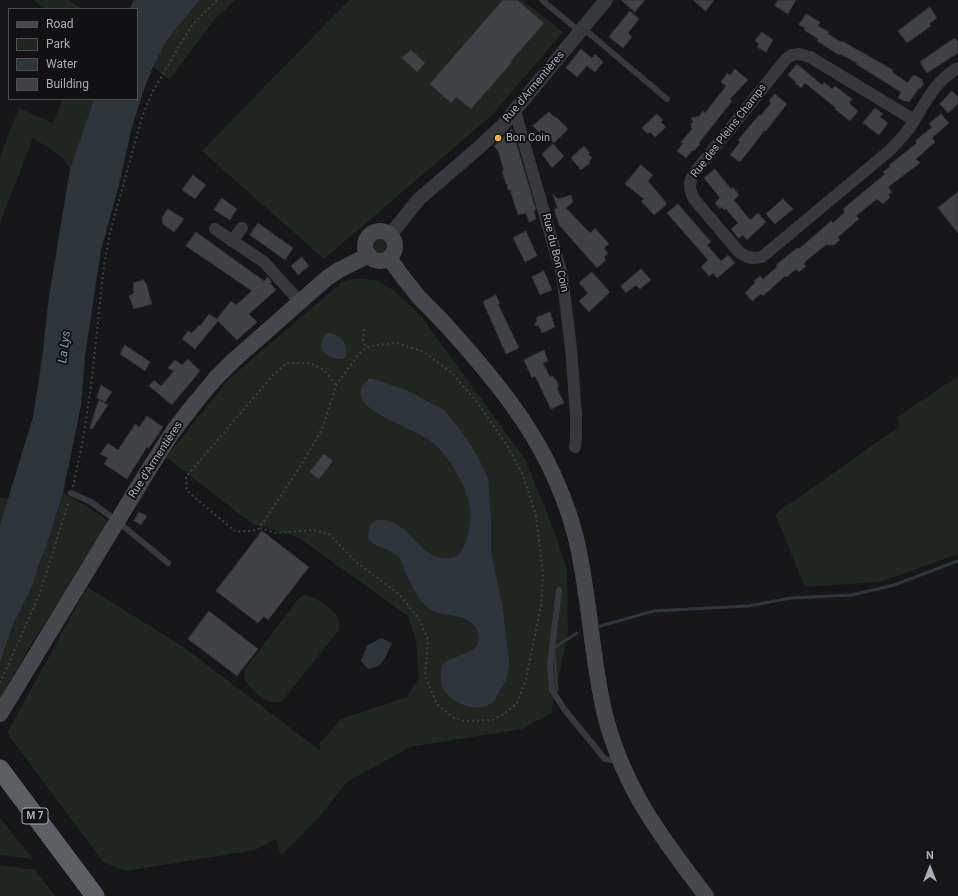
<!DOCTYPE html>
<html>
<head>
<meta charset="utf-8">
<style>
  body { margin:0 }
  #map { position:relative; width:958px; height:896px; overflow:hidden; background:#161618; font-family:Roboto,sans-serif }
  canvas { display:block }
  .legend { position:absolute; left:8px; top:8px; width:130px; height:92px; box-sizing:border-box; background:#111113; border:1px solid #4d4f55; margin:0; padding:5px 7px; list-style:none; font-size:12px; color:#a8adb8 }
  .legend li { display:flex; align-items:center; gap:8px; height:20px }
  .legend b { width:20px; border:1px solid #4d4f55 }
  .north { position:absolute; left:910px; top:848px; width:40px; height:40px; -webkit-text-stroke:3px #111113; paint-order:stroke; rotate:0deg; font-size:11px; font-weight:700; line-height:16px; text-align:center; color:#a8adb8 }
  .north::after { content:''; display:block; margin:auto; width:14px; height:18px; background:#a8adb8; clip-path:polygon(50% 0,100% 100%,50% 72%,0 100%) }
</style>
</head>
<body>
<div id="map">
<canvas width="958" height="896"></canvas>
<ul class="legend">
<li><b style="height:5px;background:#45474d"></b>Road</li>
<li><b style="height:11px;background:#1e261f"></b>Park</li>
<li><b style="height:11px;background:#2c353c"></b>Water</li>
<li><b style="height:11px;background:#404145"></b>Building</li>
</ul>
<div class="north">N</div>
</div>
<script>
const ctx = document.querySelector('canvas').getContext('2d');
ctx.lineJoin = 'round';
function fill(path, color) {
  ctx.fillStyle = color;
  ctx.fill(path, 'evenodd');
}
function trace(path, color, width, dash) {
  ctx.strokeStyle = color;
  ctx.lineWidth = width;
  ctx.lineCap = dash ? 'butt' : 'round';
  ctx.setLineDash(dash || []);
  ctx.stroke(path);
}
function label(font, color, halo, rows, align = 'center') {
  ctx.font = font + ' Roboto,sans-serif';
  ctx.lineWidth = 4;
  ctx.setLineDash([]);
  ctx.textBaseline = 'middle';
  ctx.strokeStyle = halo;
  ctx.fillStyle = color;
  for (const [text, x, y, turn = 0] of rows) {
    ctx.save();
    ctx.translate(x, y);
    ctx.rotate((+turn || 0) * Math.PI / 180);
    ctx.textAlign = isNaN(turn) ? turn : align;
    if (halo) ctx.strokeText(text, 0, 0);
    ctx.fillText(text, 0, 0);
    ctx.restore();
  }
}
fill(new Path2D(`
  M33 0H69L82 9H47Z
  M200 0H235L215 19 169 80 153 67 167 40Z
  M349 0H522L563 32 491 116 324 259 202 151Z
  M63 99H94L70 169 63 158 33 138 0 223V157L19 108 53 123Z
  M373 246a7 7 0 1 1 14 0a7 7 0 1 1-14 0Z
  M358 278 379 281 393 290 421 316 525 459 554 530 567 570 568 633 551 713 522 729 410 747 347 782 320 816 281 856 276 839 255 850 126 871 103 862 7 733 87 587 182 646 321 751 319 744 341 719 407 697 419 678 416 640 408 616 298 537 251 523 166 457 229 379 342 282Z
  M958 376V554L880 582 805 587 775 514 900 426 897 417Z
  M63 493 89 508 110 522 28 650 0 699V662L12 627 33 585 38 566 46 547Z
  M0 497 8 499 0 525Z
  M306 595C314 596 333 609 338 617 340 621 340 625 339 630L283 700C265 708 256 692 244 680L245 669 299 598Z
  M0 818 33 859 0 855Z
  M0 865 35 870 55 896H0Z`), '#1e261f');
fill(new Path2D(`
  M134 0H200L167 40 153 67 143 92 131 131 119 185 101 250 85 356 81 406 63 493 46 547 38 566 33 585 12 627 0 662V525L33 417 42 359 49 296 70 169 94 99H137V9H129Z
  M327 333C340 332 351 347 345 358 337 362 321 355 321 345 321 340 324 337 327 333Z
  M370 378 404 389 444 410 459 428 476 453 488 478 491 516V551L503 610 509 661C509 673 506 682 499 692 497 696 494 702 490 704 477 713 455 704 446 693 442 688 441 682 441 676 441 670 441 666 445 662 452 658 472 652 477 646 480 640 478 633 476 627 472 624 468 620 464 618 451 614 438 616 427 607 419 601 407 578 404 568 403 565 402 562 401 560 393 544 362 551 369 528 370 524 373 521 377 520 404 516 418 552 437 557 441 558 450 559 455 557 467 553 472 519 470 508 468 494 462 483 456 472 450 461 441 449 431 441 415 429 370 416 362 399 358 390 364 383 370 378Z
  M381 638 392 643 385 658 379 666 368 669 361 661 367 646Z`), '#2c353c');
trace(new Path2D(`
  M600 626 654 611 748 606 791 598 852 595 894 585 958 561
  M557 690 554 648 577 633`), '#2c353c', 3);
const building = new Path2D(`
  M503 0H517L544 23 511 61 512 62 471 109 456 97 451 103 430 84Z
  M621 0H645L635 12Z
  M693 0H714L706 11Z
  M778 0H796L788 14 775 6Z
  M930 7 937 18 929 24 931 26 907 43 898 31Z
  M630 11 639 19 628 33 632 37 623 48 609 37Z
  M806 14 820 22 818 26 829 32 828 34 841 42 842 41 893 70 892 72 908 83 912 76H913L914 75 923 80 922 82 924 83 920 89 919 88 909 102 904 101 898 98 901 92 856 64 857 63 840 54 839 55 817 41 818 39 804 30 805 28 799 25Z
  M762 32 773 40 766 52 757 47 759 44 755 41Z
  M955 38 958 42V53L927 73 920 62Z
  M581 49 592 58 595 54 603 62 595 72 587 66 577 77 566 68Z
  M411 50 425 63 417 72 402 58Z
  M797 64 822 85 824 82 832 89 835 86 852 99 849 103 858 111 850 121 835 109 836 108 805 83 801 88 795 83 796 82 788 75Z
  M735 69 748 80 730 99 732 101 699 143 700 144 694 151 693 150 686 158 677 151 683 143 681 142 692 129 691 124 693 122 691 118 699 116 703 111 705 113 726 86 721 82 727 73 730 75Z
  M952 91 958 97V104L948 113 940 104Z
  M775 94 787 104 766 131 765 130 740 162 730 155 740 142 738 140 759 115 760 116 771 103 769 101Z
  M875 108 883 114 880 117 888 123 879 135 863 123Z
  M549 112 555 118 556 117 568 129 554 143 542 130 539 132 533 126Z
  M657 114 663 120 661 122 666 127 655 137 650 132 648 134 642 128Z
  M941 114 949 123 932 138 935 142 916 159 920 163 888 187 892 192 888 195 890 197 883 204 877 199 856 216 859 219 838 237 840 240 834 245H826L807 260 804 264 806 266 799 272 796 269 787 277 785 276 763 296 761 294 752 301 745 293 755 283 754 281 760 276 763 279 777 267 776 265 797 248 798 249 800 248 831 221 833 223 845 212 843 209 885 174 883 172 890 167 889 165 917 143 915 141 932 127 929 124Z
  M512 129 536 210 534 211 536 219 529 222 526 213 518 215 510 190H508L507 184H506L502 171H504L498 151 494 146Z
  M553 144 564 156 552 168 542 154Z
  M584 146 590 153 588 154 592 158 589 162 590 163 581 170 571 158Z
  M641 165 653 175 648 181 667 204 654 215 641 201 644 199 625 184Z
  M715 169 731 189 733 187 739 195 734 200 750 220 758 213 766 222 747 240 743 235 739 238 736 235 731 229 738 223 726 209 724 210 722 207 720 209 715 203 720 198 704 178Z
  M193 175 206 185 195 199 182 190Z
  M958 192V233L938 208Z
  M553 194 558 199 571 195 573 202 566 208 590 233 595 228 609 244 604 248 608 253 604 257 606 260 597 268 559 225 554 209 557 208Z
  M222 198 237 209 230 220 214 210Z
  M783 199 793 209 775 224 766 214Z
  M678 204 711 242 707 245 721 261 728 255 735 263 717 278 713 273 709 276 701 267 708 260 667 213Z
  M168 209 184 219 174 232 163 224 162 218Z
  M258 223 293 248 285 260 250 235Z
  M526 231 537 256 525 262 513 238Z
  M196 232 264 281 268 277 272 282 270 283 276 290 249 314 257 322 237 340 218 321 195 349 182 339 188 331 192 333 199 325 200 326 209 314 217 319 231 301 236 305 252 291 186 246Z
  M302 257 309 266 298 275 291 266Z
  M641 269 651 280 640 289 636 285 626 293 621 286Z
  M544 271 552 290 540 295 532 277Z
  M592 272 610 292 589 312 579 301 588 293 579 283Z
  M144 280 145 283H146L152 304 134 309 129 296 134 293 133 287 134 286 133 283Z
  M496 295 500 304H498L519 348 506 354 483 302Z
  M550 312 555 327 542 333 539 326 534 325 537 321 536 318Z
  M125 345 150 362 145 371 120 354Z
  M544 350 548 361 543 363 550 377 553 376 555 380 556 379 559 387 557 388 564 403 551 409 535 376 532 378 524 360Z
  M188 359 200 371 172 405 149 386 154 380 161 386 174 371 168 368 175 360 182 365Z
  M101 385 112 392 105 402 97 398Z
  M99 400 108 405 92 429 90 428Z
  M147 416 163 427 149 448 147 447 127 479 104 464 108 458 100 454 108 443 118 450 135 424 139 427Z
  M324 454 333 461 319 479 310 472Z
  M139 512 147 516 141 525 134 521Z
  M262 531 309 567 268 620 264 616 258 623 216 591Z
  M209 611 258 649 237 676 188 639Z`);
fill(building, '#404145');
trace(building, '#303034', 1);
trace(new Path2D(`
  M364 329 363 341 366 348
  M73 487 83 439 91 386 104 265 110 233 142 117 152 93 178 48 193 24 217 0
  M260 528 276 533 313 530 329 534 355 561 399 594 419 619 428 640 425 676 437 704 452 717 465 721 492 720 504 714 517 703 526 679 541 606 543 574 536 516 523 475 506 444 477 402 452 373 424 352 397 343 376 345 366 348 359 354 336 385 322 429 303 462 258 530 236 532 187 491 186 477 273 375 287 363H310L324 370 336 385
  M0 683 40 593 69 501`), '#3d3f44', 2, [2, 3]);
trace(new Path2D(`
  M542 0 579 31
  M583 28 667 99
  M71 493 91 502 117 521 168 563
  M559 590 550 665 552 690 564 709 605 759 618 761`), '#37383d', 6);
trace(new Path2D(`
  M515 111 562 275 571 348 576 415V437L575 447
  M914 120 810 57 799 54 792 55 786 59 738 119 695 172C688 181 689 189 694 199L739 252C747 258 753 259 762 257L889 151C896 144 902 138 908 130 924 107 932 83 958 68
  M215 229 264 262 300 302
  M232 241 242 228`), '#37383d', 12);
trace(new Path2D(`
  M390 235 419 199 476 150 501 127 606 0`), '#37383d', 14);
trace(new Path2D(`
  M365 246a15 15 0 1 1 30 0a15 15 0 1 1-30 0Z
  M389 258C398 271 408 284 418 296 427 306 437 315 446 325 489 373 532 423 557 483 565 501 571 519 576 538 590 596 591 657 605 715 624 789 661 837 706 896
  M0 714 149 469 174 430 195 403 215 379 234 360 327 278 339 270 369 255`), '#45474d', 16);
trace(new Path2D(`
  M0 769 95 896`), '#5b5e65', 19);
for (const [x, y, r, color] of [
  [498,138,4,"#f2b134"]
]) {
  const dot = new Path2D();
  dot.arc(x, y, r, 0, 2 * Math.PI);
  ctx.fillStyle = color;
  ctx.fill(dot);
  trace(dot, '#111113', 1.5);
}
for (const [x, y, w] of [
  [35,816,26]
]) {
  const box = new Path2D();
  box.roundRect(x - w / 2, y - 8, w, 16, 3);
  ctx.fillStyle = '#111113';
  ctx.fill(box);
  trace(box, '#a8adb8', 1);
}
label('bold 10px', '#a8adb8', null, [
  ["M 7",35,816]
]);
label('11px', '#a8adb8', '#111113', [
  ["Rue d'Armentières",534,87,-50],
  ["Rue des Pleins Champs",729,131,-52],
  ["Rue du Bon Coin",555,253,76],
  ["Rue d'Armentières",156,460,-57]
]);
label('11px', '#a8adb8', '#111113', [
  ["Bon Coin",506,138]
], 'left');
label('italic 12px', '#7f9bb3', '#111113', [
  ["La Lys",65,347,-83]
]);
</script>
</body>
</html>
